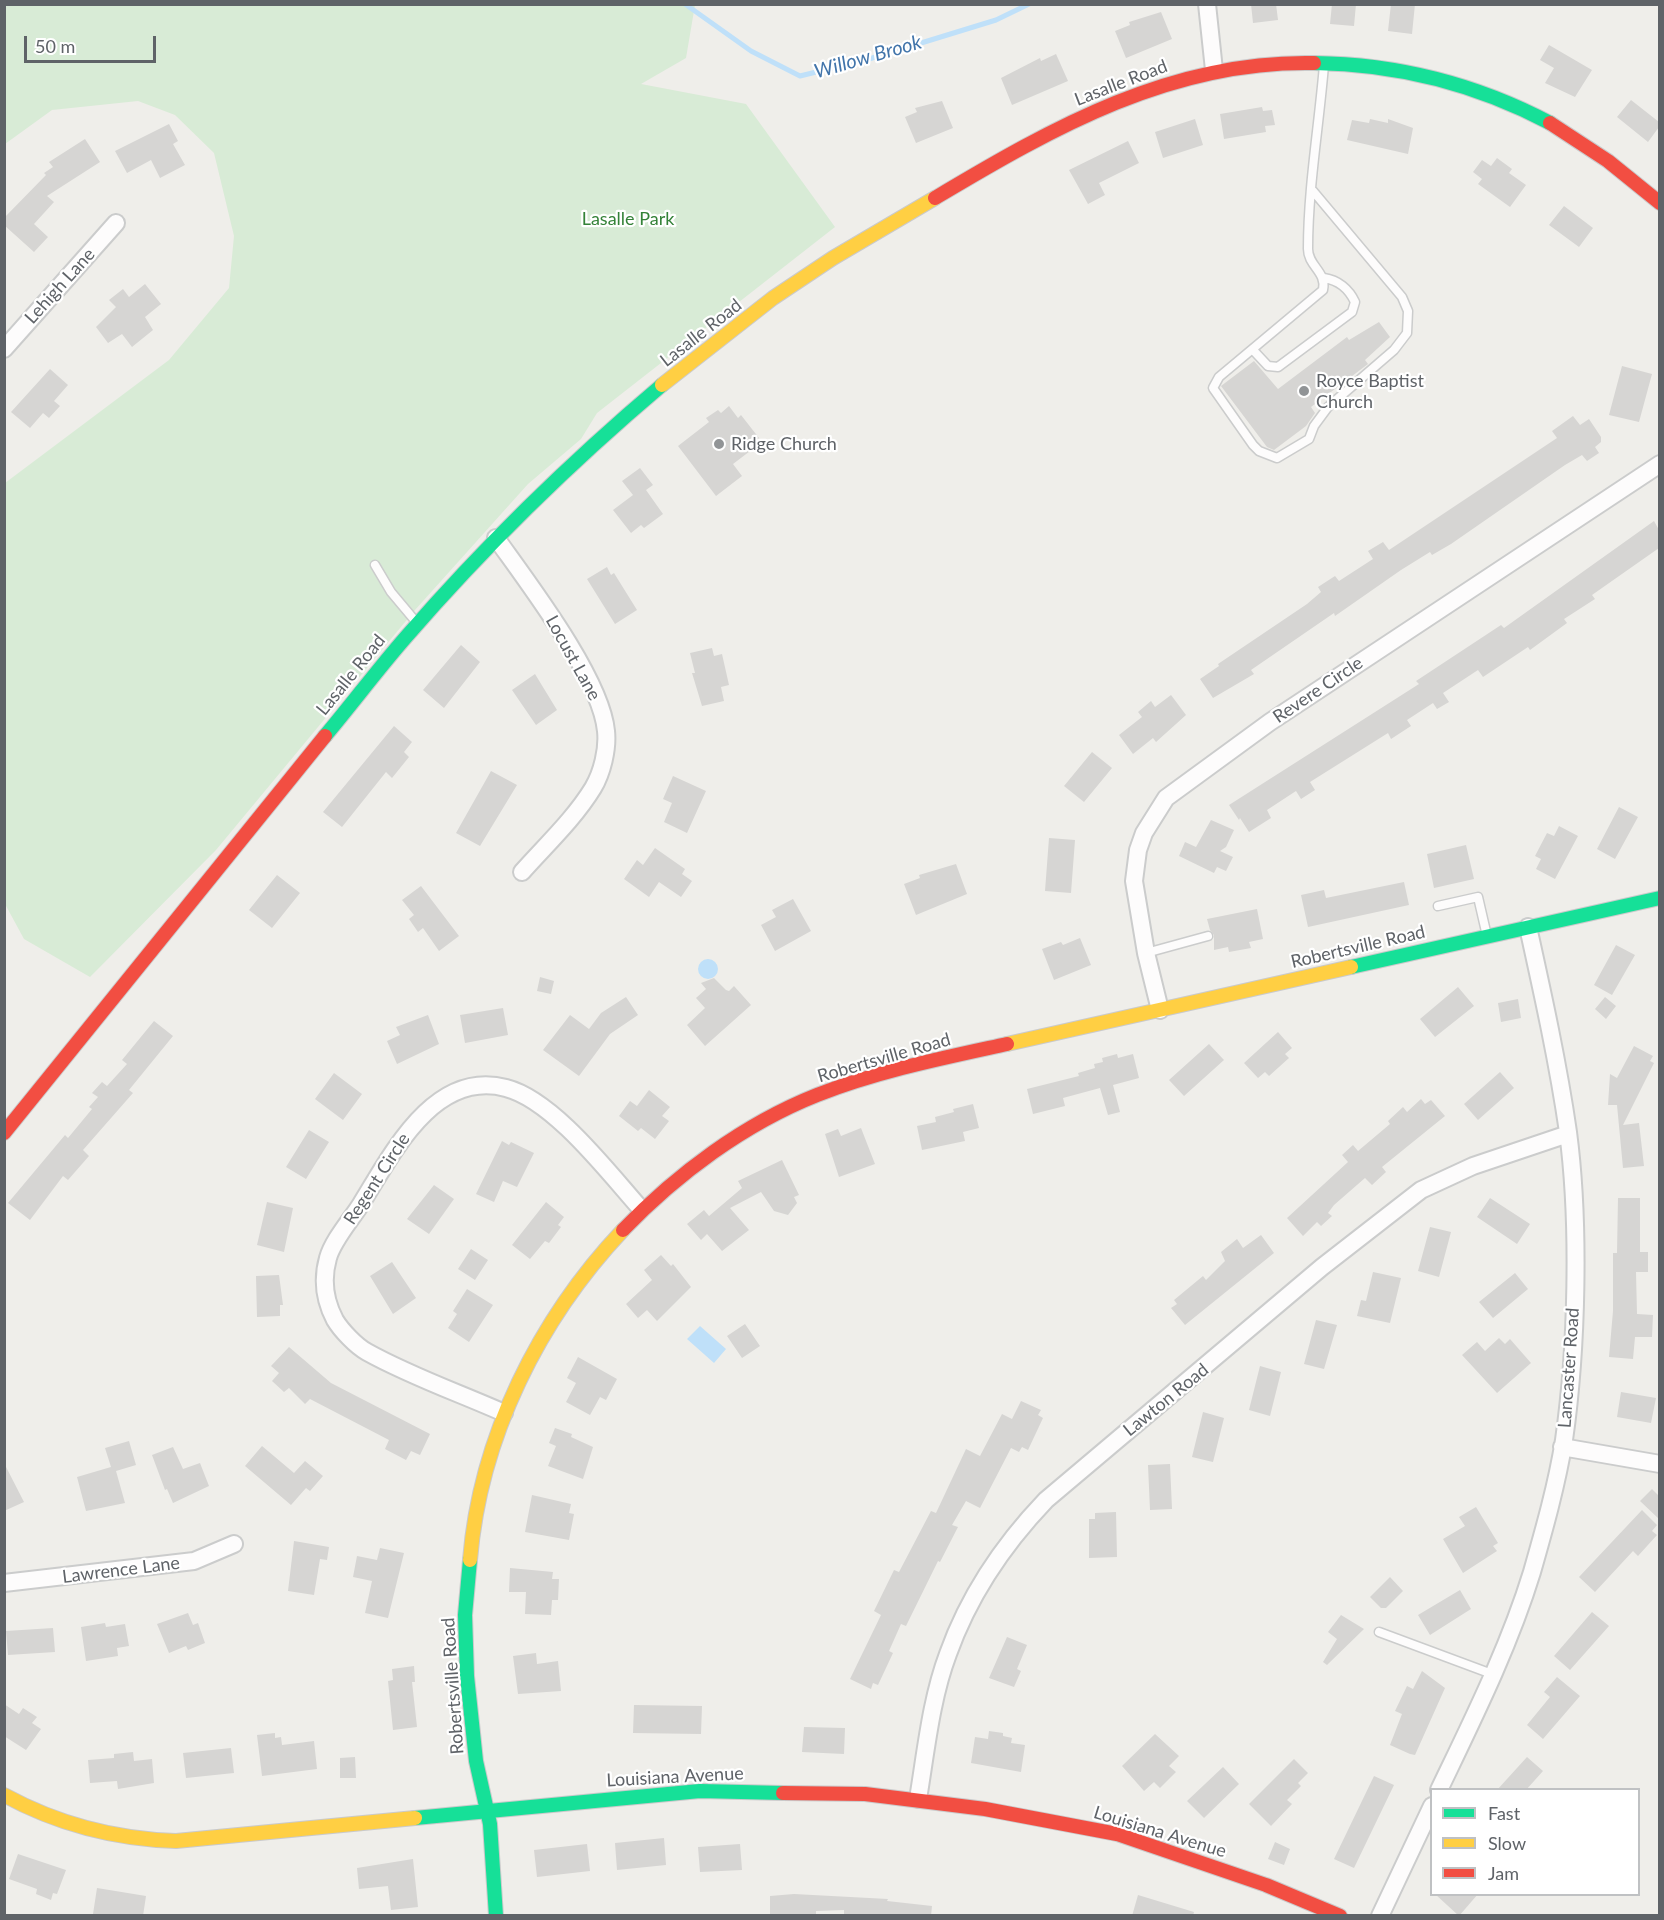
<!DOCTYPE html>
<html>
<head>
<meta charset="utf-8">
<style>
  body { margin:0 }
  #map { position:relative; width:1664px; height:1920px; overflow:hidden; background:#efeeea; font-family:Lato,sans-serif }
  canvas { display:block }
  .frame { position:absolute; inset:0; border:6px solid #5f6368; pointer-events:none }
  .legend { position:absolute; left:1430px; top:1788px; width:210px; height:108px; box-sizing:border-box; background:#fff; border:2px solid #bfc1c3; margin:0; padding:8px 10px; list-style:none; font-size:18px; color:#5f6368 }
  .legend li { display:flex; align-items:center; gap:12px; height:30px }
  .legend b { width:30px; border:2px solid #bfc1c3 }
  .scale { position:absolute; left:24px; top:36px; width:132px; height:27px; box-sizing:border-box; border:3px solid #5f6368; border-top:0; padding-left:8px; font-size:18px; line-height:21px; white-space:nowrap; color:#5f6368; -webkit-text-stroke:4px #fff; paint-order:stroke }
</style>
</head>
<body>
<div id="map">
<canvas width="1664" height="1920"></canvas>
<div class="frame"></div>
<ul class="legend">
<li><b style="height:8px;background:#16e098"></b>Fast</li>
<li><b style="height:8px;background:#ffcf43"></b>Slow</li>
<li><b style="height:8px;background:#f24e42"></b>Jam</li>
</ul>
<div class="scale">50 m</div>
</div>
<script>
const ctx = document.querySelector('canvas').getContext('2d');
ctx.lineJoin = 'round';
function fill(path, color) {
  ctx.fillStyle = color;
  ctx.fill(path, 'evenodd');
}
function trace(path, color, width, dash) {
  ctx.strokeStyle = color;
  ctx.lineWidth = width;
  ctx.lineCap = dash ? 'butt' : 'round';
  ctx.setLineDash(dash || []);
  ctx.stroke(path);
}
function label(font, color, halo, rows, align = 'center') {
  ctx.font = font + ' Lato,sans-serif';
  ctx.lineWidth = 4.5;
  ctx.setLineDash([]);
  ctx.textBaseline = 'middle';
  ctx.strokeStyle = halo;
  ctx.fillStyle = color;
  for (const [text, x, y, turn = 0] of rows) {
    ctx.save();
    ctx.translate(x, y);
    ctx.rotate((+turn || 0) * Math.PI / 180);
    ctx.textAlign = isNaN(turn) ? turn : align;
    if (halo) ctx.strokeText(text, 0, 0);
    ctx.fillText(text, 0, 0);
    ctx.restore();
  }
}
fill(new Path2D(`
  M5 5H695L686 58 641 84 746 104 835 227 597 413 581 439 528 484 415 610 216 850 90 977 24 939 5 904V483L169 360 229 288 234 236 214 153 175 115 138 101 52 110 5 144Z`), '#d8ebd6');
fill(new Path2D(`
  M698 969a10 10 0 1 1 20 0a10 10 0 1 1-20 0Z
  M700 1326 726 1349 714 1363 687 1339Z`), '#bfe0f9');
trace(new Path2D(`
  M685 4 751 51 800 76 869 59 996 20 1029 4`), '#bfe0f9', 5);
fill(new Path2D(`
  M1251 4H1276L1278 20 1253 23Z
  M1332 4H1356L1354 26 1330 24Z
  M1391 4H1415L1412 34 1388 31Z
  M1161 12 1172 39 1126 58 1115 31 1130 25 1129 22Z
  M1549 45 1592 70 1575 97 1545 83 1554 68 1540 60Z
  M1056 54 1068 81 1012 105 1001 78 1040 58 1041 61Z
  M1631 100 1659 122V127L1648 142 1617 117Z
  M942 101 953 128 916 143 905 117 917 112 915 108Z
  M1262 107 1263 111 1272 110 1275 125 1265 126 1266 132 1224 139 1220 114Z
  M1195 119 1203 145 1163 158 1155 132Z
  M1370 119 1388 123V119L1413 128 1408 154 1347 140 1352 120 1369 123Z
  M169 124 178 141 173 144 185 165 160 178 151 160 127 173 115 151Z
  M85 139 100 162 47 196 54 202 34 224 48 237 34 252 4 225V218L46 175 44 173 53 167 49 162Z
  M1128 141 1139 163 1099 183 1105 195 1088 204 1069 170Z
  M1497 158 1512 169 1509 173 1526 185 1510 207 1478 184 1482 179 1473 172 1482 160 1491 166Z
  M1564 206 1593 228 1579 247 1549 225Z
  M145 284 161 304 145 317 153 330 132 347 122 334 108 343 96 327 116 307 109 300 123 289 129 297Z
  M1379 322 1390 337 1365 360 1368 364 1311 407 1315 413 1306 426 1274 450 1267 447 1221 386 1254 361 1278 389 1347 337 1349 340Z
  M1622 366 1652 374 1639 422 1609 415Z
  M50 369 68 385 54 401 60 406 49 418 43 413 30 428 11 412Z
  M729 406 738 418 741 415 759 438 755 441 758 445 733 464 742 476 716 496 678 446 709 422 706 418 718 410 721 413Z
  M1573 416 1580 425 1589 419 1601 437V442L1595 447 1599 453 1587 461 1582 455 1565 465 1451 544 1432 555 1430 552 1401 570 1335 616 1334 613 1251 670 1254 674 1213 698 1200 679 1219 666 1218 664 1307 604 1321 592 1318 587 1335 576 1339 581 1373 559 1368 551 1383 542 1389 550 1557 438 1552 431Z
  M640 468 653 485 646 490 663 514 644 528 641 525 631 533 613 510 633 495 622 481Z
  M1654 521 1659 530V548L1592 595 1595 599 1564 619 1567 623 1530 650 1528 647 1483 677 1478 670 1443 693 1449 702 1437 709 1433 703 1407 720 1411 726 1391 739 1388 733 1310 782 1315 790 1301 799 1296 791 1267 810 1271 818 1249 832 1240 818 1239 820 1229 805 1419 684 1416 681 1501 625 1504 628Z
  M607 567 611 575 614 573 637 610 615 624 587 579Z
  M461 645 480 662 444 708 423 690Z
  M712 648 714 656 722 654 729 685 721 687 724 701 702 706 692 673H695L690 653Z
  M535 674 557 710 536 725 512 690Z
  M1171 695 1186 715 1156 742 1153 738 1133 754 1119 735 1142 717 1138 712 1151 701 1155 707Z
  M394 726 412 742 404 752 409 757 392 778 386 772 342 827 323 812Z
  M1092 752 1112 768 1084 802 1064 786Z
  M491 771 517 785 480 846 456 833Z
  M673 776 706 791 687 833 664 822 672 803 663 799Z
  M1619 807 1638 817 1615 859 1597 849Z
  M1211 820 1234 830 1226 847 1220 851 1233 857 1226 871 1217 867 1214 873 1179 856 1185 842 1196 847Z
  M1559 826 1578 836 1555 879 1536 869 1541 859 1535 856 1547 833 1554 836Z
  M1049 838 1075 840 1071 893 1045 891Z
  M1466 845 1474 879 1434 888 1427 854Z
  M655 848 685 869 682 874 692 881 681 897 659 882 649 897 624 879 637 860 643 865Z
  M956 864 967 894 916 915 904 884 920 878 919 875Z
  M277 875 300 893 272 928 249 910Z
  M1404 882 1409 905 1308 927 1301 895 1324 890 1326 898Z
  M421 886 459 936 439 951 423 928 418 932 409 919 414 915 402 900Z
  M793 899 811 931 775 951 761 925 776 917 772 910Z
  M1257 909 1263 939 1249 942 1251 948 1229 952 1228 947 1214 950V935L1210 930 1207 919Z
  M1080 938 1091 965 1054 980 1042 949 1061 942 1063 945Z
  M1616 945 1635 955 1612 995 1594 985Z
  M540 977 554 981 551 994 537 991Z
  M714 978 726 990 729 991 734 986 751 1005 705 1046 687 1025 705 1008 696 998 706 989 701 983Z
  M1458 987 1474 1006 1435 1037 1420 1019Z
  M626 997 638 1015 610 1034 579 1076 543 1050 570 1015 589 1029 601 1013Z
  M1605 997 1616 1006 1606 1019 1595 1009Z
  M1518 999 1521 1018 1501 1022 1498 1003Z
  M503 1008 508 1035 465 1043 460 1015Z
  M428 1015 439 1044 397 1064 387 1041 400 1035 396 1027Z
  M154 1021 173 1036 129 1090 133 1093 83 1150 89 1156 68 1180 63 1176 30 1220 8 1203 65 1135 68 1138 92 1109 89 1107 98 1097 92 1093 102 1082 107 1086 127 1064 122 1060Z
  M1278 1032 1292 1048 1285 1054 1289 1058 1269 1076 1265 1072 1258 1078 1244 1063Z
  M1209 1044 1224 1060 1184 1096 1169 1080Z
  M1634 1046 1653 1056 1650 1061 1654 1063 1623 1125 1639 1123 1644 1166 1623 1168 1617 1105H1608L1610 1074 1617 1078Z
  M1117 1054 1118 1058 1133 1054 1139 1078 1113 1085 1120 1112 1108 1115 1100 1088 1063 1098 1065 1106 1033 1114 1027 1089 1079 1076 1078 1073 1095 1068 1094 1064 1103 1062 1102 1058Z
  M1500 1072 1514 1088 1478 1120 1464 1104Z
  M334 1073 362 1094 343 1120 315 1099Z
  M649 1090 670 1107 662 1116 669 1121 655 1139 641 1128 638 1131 619 1116 630 1101 637 1106Z
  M1421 1099 1425 1104 1431 1100 1445 1116 1382 1167 1386 1172 1372 1185 1365 1178 1334 1205 1328 1213 1332 1216 1321 1226 1317 1222 1303 1236 1287 1218 1348 1162 1342 1155 1353 1145 1358 1151 1390 1124 1388 1121 1403 1107 1407 1112Z
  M973 1104 979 1128 963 1132 965 1141 922 1150 917 1126 936 1122 935 1117 954 1112 953 1109Z
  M861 1128 875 1164 839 1177 825 1134 838 1129 841 1136Z
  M309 1130 329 1142 306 1179 286 1167Z
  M502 1141 509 1145 511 1142 534 1153 517 1187 503 1181 494 1202 476 1194Z
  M782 1160 799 1195 794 1197 797 1203 788 1215 774 1211 761 1192 730 1208 749 1230 722 1251 707 1234 701 1240 687 1224 704 1210 709 1216 742 1188 738 1181Z
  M434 1185 454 1199 429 1234 407 1219Z
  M1490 1198 1530 1224 1517 1244 1477 1217Z
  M1618 1198H1640V1252H1648V1272H1636L1637 1314 1653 1315 1652 1337H1635L1633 1359 1609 1357 1613 1311V1253H1617Z
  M267 1202 293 1208 284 1252 257 1245Z
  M546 1202 564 1217 558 1225 561 1227 549 1243 545 1241 530 1259 512 1245Z
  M1430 1227 1451 1232 1439 1277 1418 1271Z
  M1261 1235 1274 1253 1185 1325 1171 1308 1177 1304 1174 1300 1203 1276 1206 1280 1225 1261 1221 1252 1237 1239 1243 1248Z
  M471 1249 488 1260 475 1280 458 1269Z
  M661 1255 671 1266 673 1264 691 1287 657 1321 647 1310 638 1318 626 1304 652 1280 644 1270Z
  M392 1262 416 1298 393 1314 370 1276Z
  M1373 1272 1401 1278 1390 1323 1357 1316 1361 1300 1366 1301Z
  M1515 1273 1528 1289 1493 1318 1479 1302Z
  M279 1275 283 1305H280V1316L257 1317 256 1276Z
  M467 1289 493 1305 469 1342 448 1328 457 1314 453 1311Z
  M1316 1320 1337 1325 1324 1369 1304 1364Z
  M745 1324 760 1346 742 1358 727 1336Z
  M1499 1338 1505 1344 1510 1339 1531 1363 1497 1393 1462 1355 1477 1342 1485 1351Z
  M289 1347 331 1383 430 1434 420 1455 411 1451 406 1460 385 1449 389 1440 310 1399 305 1404 289 1388 284 1392 272 1381 279 1373 271 1366Z
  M578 1357 617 1379 606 1400 600 1397 590 1415 566 1402 576 1383 567 1378Z
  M1260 1366 1281 1372 1270 1416 1249 1410Z
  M1621 1392 1656 1398 1651 1423 1617 1417Z
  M1021 1401 1041 1410 1038 1415 1043 1418 1028 1450 1022 1447 1019 1452 1011 1448 980 1508 966 1501 952 1525 958 1527 940 1562 938 1561 906 1626 901 1624 889 1651 893 1653 878 1685 873 1683 871 1689 850 1679 881 1615 874 1611 894 1570 899 1572 931 1511 936 1513 966 1449 980 1456 1002 1414 1012 1419Z
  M1203 1412 1224 1418 1213 1462 1192 1457Z
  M555 1428 572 1434 571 1437 593 1447 583 1479 548 1466 556 1446 549 1443Z
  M129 1441 136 1465 116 1471 125 1503 86 1511 77 1477 111 1467 105 1448Z
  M262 1446 294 1473 305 1461 323 1476 310 1491 306 1488 291 1505 245 1466Z
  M173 1447 183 1469 200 1463 209 1486 173 1503 167 1489 165 1490 152 1455Z
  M4 1463 24 1502 4 1511Z
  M1170 1464 1172 1509 1150 1510 1148 1465Z
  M1652 1489 1659 1496V1519L1640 1501Z
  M532 1495 571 1504 569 1513 574 1514 569 1540 525 1532Z
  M1476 1507 1498 1543 1493 1546 1497 1551 1463 1573 1443 1539 1465 1526 1459 1517Z
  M1642 1510 1657 1525 1652 1531 1657 1535 1638 1556 1633 1551 1595 1592 1579 1577Z
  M1116 1512 1117 1557 1089 1558V1519H1095V1513Z
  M294 1541 329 1547 327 1560 320 1559 314 1595 288 1591Z
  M380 1548 404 1553 388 1618 365 1613 372 1581 353 1577 357 1556 377 1560Z
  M510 1568 553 1572 552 1579H559L558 1600H552L551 1615 525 1614 526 1592H509Z
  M1390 1577 1403 1591 1386 1608H1381L1370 1597Z
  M1460 1590 1471 1609 1430 1635 1418 1615Z
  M1592 1612 1609 1626 1570 1670 1554 1656Z
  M188 1613 193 1625 198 1623 205 1643 188 1650 186 1646 169 1653 157 1624Z
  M1341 1615 1364 1629 1327 1665 1323 1662 1337 1639 1328 1632Z
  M105 1623 106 1627 125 1624 129 1646 117 1648 118 1656 86 1661 81 1627Z
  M53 1628 55 1652 8 1655 6 1631Z
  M1007 1637 1027 1645 1017 1669 1021 1671 1014 1687 989 1678Z
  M536 1653 537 1664 558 1661 561 1691 518 1694 513 1656Z
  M414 1666 415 1682H412L417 1727 393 1730 388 1681 393 1680 392 1669Z
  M1422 1671 1445 1688 1415 1755 1410 1754 1390 1745 1402 1714 1395 1711 1407 1686 1413 1689Z
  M1557 1677 1580 1696 1543 1739 1527 1725 1550 1697 1544 1692Z
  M4 1704 19 1714 23 1708 37 1717 32 1723 41 1729 26 1750 4 1736Z
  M634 1705 702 1706 701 1734 633 1733Z
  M804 1727 845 1728 844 1754 802 1752Z
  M989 1731 1003 1733V1736L1012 1738 1011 1743 1025 1745 1021 1772 971 1763 975 1737 988 1739Z
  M275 1733V1738L281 1737 282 1745 314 1741 317 1769 262 1776 257 1735Z
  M1155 1734 1179 1756 1169 1766 1176 1772 1160 1788 1154 1782 1144 1791 1122 1766Z
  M231 1748 234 1773 186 1778 183 1753Z
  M133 1752 134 1761 152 1759 154 1783 118 1789 117 1781 90 1783 88 1760 114 1758V1754Z
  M355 1757 356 1778H340V1758Z
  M1527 1757 1543 1771 1526 1790H1497Z
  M1294 1759 1308 1773 1298 1783 1301 1786 1287 1800 1292 1804 1271 1826 1249 1804Z
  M1223 1767 1239 1784 1204 1818 1187 1801Z
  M1374 1776 1394 1785 1354 1868 1334 1859Z
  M664 1838 666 1865 617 1870 615 1843Z
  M1275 1842 1290 1849 1284 1865 1268 1859Z
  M587 1844 590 1871 537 1877 534 1850Z
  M740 1844 742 1870 700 1872 698 1847Z
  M18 1854 66 1870 57 1894 53 1893 51 1900 36 1894 37 1889 9 1879Z
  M413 1859 418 1907 391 1910 388 1886 359 1889 357 1868Z
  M97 1888 146 1896 143 1916 93 1914Z
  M794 1894 888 1899 887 1901 932 1906 931 1916H844V1910L816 1911V1916H770V1896Z
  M1435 1894H1478L1459 1916Z
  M1138 1895 1194 1912 1193 1916H1132Z`), '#d6d5d3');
const lane = new Path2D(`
  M1313 191 1402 297 1408 311 1407 333 1394 350 1328 407 1314 426 1309 439 1277 458 1259 451 1253 445 1213 388 1219 377 1323 290C1327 272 1308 266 1308 249 1308 188 1319 126 1324 65
  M1253 350 1268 366 1278 367 1352 312 1355 302C1349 289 1338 280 1324 278
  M375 565 391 592 417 623
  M1438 906 1478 897 1487 936
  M1146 953 1208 936
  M1379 1632 1492 1674`);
const street = new Path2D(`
  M1207 4 1214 70
  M4 349 116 223
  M496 538C528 583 601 678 606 731 608 749 602 773 593 788 574 819 546 845 522 872
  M1160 1010 1146 953 1134 881 1138 850 1144 833 1166 798 1270 722 1660 464
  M504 1413C459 1393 410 1376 367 1352 356 1346 341 1330 335 1320 325 1301 322 1279 328 1258 333 1240 351 1220 361 1204 392 1154 434 1069 506 1088 553 1100 608 1172 640 1208
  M1562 1447 1660 1464
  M4 1583 194 1561 234 1544
  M1439 1790C1473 1719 1509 1647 1532 1572 1544 1530 1557 1484 1564 1440 1577 1349 1580 1223 1568 1132 1558 1063 1543 995 1528 927
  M918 1799C926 1751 931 1699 948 1654 969 1595 1003 1545 1046 1500L1322 1267 1421 1190 1473 1166 1568 1134
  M1380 1916 1432 1806`);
const fast = new Path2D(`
  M1314 63C1397 64 1476 84 1550 123
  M325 736C352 704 378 669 406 637 484 547 571 462 662 385
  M1351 967 1660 898
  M470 1560 465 1615 467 1676 476 1761 490 1824 496 1916
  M415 1818 700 1791 783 1793`);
const slow = new Path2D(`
  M662 385 773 298 833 258 935 198
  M1007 1044 1351 967
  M470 1560C480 1437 539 1319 623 1230
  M4 1795C59 1825 114 1839 176 1841L415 1818`);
const jam = new Path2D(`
  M1550 123 1608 161 1660 203
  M935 198C1054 127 1172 60 1314 63
  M4 1133 325 736
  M623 1230C677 1174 744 1124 817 1095 878 1071 943 1058 1007 1044
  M783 1793 865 1794 985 1809 1117 1834 1266 1885 1340 1916`);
trace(lane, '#cbcccc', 11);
trace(street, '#cbcccc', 20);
trace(fast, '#cacacb', 16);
trace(slow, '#cacacb', 16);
trace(jam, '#cacacb', 16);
trace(lane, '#fdfcfc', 8);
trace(street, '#fdfcfc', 16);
trace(fast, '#16e098', 14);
trace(slow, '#ffcf43', 14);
trace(jam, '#f24e42', 14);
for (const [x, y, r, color] of [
  [1304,391,6,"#919496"],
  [719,444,6,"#919496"]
]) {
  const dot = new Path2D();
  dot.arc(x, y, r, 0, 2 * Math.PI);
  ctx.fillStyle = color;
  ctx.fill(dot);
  trace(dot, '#fff', 2);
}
label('18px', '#5f6368', '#fff', [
  ["Lasalle Road",1121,83,-21],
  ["Lehigh Lane",60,286,-48],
  ["Lasalle Road",701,333,-38],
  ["Locust Lane",573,658,61],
  ["Lasalle Road",351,675,-51],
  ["Revere Circle",1318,690,-34],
  ["Robertsville Road",1358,947,-13],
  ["Robertsville Road",884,1058,-16],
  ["Regent Circle",377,1179,-57],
  ["Lancaster Road",1569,1368,-86],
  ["Lawton Road",1166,1400,-39],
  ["Lawrence Lane",121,1570,-7],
  ["Robertsville Road",453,1686,-94],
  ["Louisiana Avenue",675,1777,-3],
  ["Louisiana Avenue",1160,1832,17]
]);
label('18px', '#348238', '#fff', [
  ["Lasalle Park",628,219]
]);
label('18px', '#5f6368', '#fff', [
  ["Royce Baptist",1316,381],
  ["Church",1316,402],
  ["Ridge Church",731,444]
], 'left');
label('italic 20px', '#4174aa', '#fff', [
  ["Willow Brook",868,57,-16]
]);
</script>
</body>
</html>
